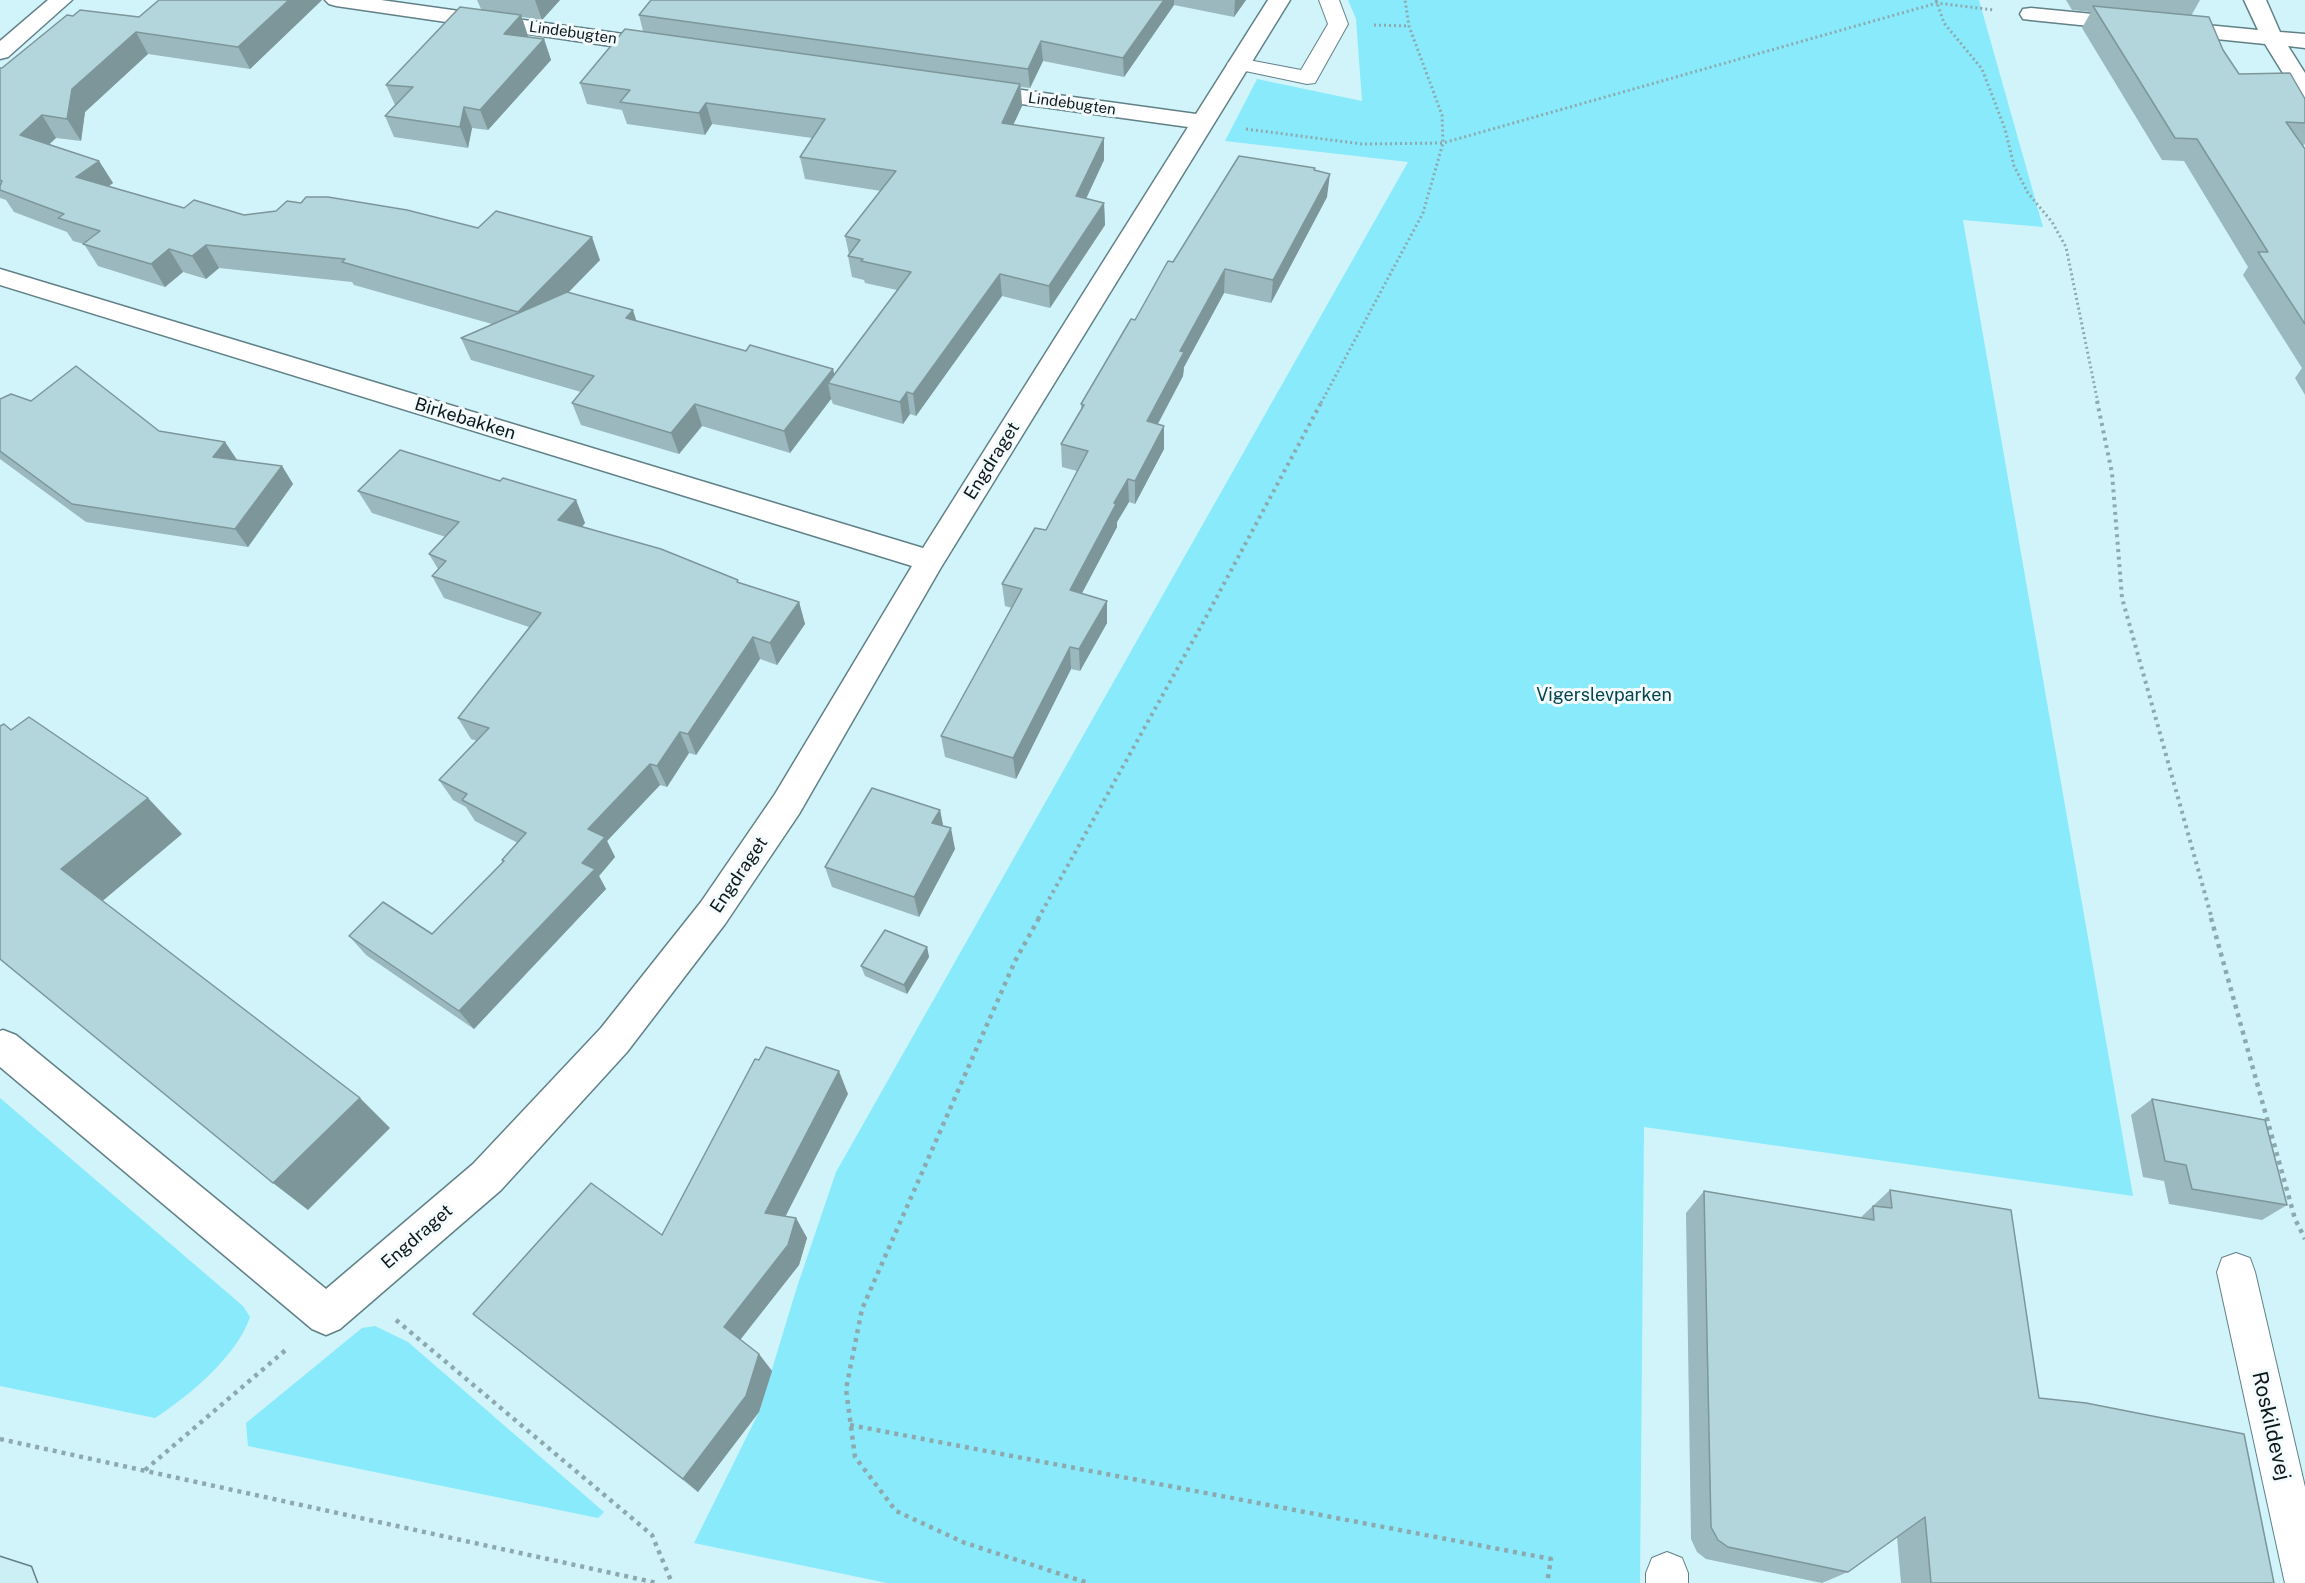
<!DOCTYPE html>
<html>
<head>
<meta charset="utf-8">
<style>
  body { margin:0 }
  canvas { display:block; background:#d0f4fa }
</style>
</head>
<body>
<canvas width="2305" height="1583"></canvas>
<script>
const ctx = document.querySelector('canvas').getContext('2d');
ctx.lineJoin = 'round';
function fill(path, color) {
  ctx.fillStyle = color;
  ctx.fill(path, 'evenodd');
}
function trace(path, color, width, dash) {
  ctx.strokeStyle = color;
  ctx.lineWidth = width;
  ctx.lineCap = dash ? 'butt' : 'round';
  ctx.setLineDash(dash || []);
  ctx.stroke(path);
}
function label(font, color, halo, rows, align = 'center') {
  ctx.font = font + ' "Public Sans",sans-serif';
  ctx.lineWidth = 6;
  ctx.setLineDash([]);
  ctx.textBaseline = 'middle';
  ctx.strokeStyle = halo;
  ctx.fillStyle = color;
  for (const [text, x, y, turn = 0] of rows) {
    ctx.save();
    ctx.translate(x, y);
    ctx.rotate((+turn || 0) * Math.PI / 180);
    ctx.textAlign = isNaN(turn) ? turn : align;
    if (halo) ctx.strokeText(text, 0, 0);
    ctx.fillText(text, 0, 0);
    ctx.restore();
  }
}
fill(new Path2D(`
  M1348 0H1979L2043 227 1963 220 2133 1196 1644 1127 1640 1583H887L694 1543 759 1412 797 1287 836 1172 1408 162 1225 141 1257 79 1362 101 1356 19Z
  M0 1098 243 1306 250 1317C237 1356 189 1396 155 1418L0 1386Z
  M375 1326 408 1342 604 1512 598 1518 248 1446 246 1423 362 1328Z`), '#89eafb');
const service = new Path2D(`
  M1319 0H1339L1348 24 1315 83 1307 84 1231 68 1227 64 1231 60 1238 58 1301 70 1328 24Z
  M2236 1253 2250 1258 2255 1272 2305 1487V1583H2285L2284 1579 2217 1272 2222 1258Z
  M1667 1552 1682 1558 1688 1573V1583H1646V1573L1652 1558Z`);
const minor = new Path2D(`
  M48 0H72L8 57 0 59V41Z
  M325 0H381L659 39 667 41 670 46 667 51 659 53 336 6 329 4Z
  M1268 0H1290L940 569 799 814 725 924 627 1052 501 1190 340 1329 326 1335 312 1329 0 1067V1031L3 1030 16 1035 326 1289 473 1164 601 1028 701 902 775 794 912 566 0 285V269L923 548 1188 127 978 98 970 96 967 91 970 86 978 84 1196 114Z
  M2244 0H2266L2280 32 2305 34V48L2288 46 2305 73V98L2297 96 2265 44 2031 20 2023 19 2020 14 2023 9 2031 8 2258 30Z`);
const secondary = new Path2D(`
  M0 1557 31 1567 37 1583H0Z`);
trace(service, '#618187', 2);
trace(minor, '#618187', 3);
trace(secondary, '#618187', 3);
trace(new Path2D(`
  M1936 0 1944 23 1982 69 2005 129 2014 166 2028 193 2052 222 2066 247 2098 403
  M1374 25 1409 26
  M1246 129 1362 144 1443 143 1937 3 1994 10
  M1321 403 1423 213 1443 143 1442 115 1409 26 1405 0`), '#8da9ad', 3, [2, 3]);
trace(new Path2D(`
  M2097 401 2112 473 2122 598 2212 919
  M1038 919 1205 619 1322 401`), '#8da9ad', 4, [3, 4.5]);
trace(new Path2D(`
  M1039 918 1015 961 862 1309 846 1389 855 1457 896 1511 965 1543 1088 1583
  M2211 918 2295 1219 2305 1239
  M396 1320 652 1535 672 1583
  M850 1425 1551 1559 1547 1583
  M0 1439 657 1583
  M145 1470 288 1348`), '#8da9ad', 4.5, [4, 5]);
fill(service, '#fff');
fill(minor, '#fff');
fill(secondary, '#cbeff5');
fill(new Path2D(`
  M159 0H322L250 69 148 54 85 112 81 141 56 138 49 144 99 161 113 183 109 186 184 208 244 215 600 260 568 292 636 321 746 351 833 369 834 374 897 290 865 283 864 280 852 277 848 256 849 254 845 236 881 191 805 179 800 157 812 138 712 124 705 135 627 124 622 110 587 104 580 83 643 31 639 15 651 0H1246L1234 17 1174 5 1124 77 1043 61 1030 88 1021 87 1022 106 1013 125 1104 160 1086 199 1104 203 1105 225 1050 308 1002 296 916 416 910 414 903 424 833 404 831 399 790 453 702 426 679 454 581 425 572 403 581 392 471 360 461 338 492 324 354 285 352 282 219 268 206 279 183 272 165 287 98 266 84 244 73 241 67 232 14 212 6 200 0 198V68H2L73 16 139 17Z
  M477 0H560L542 20 522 17 528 36 527 37 544 39 551 60 488 130 472 128 468 148 394 137 385 116 395 105 386 85 481 9Z
  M2066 0H2200L2191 16 2223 50 2239 74 2305 99V144L2304 145H2303L2305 149V395L2295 378 2302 368 2243 275 2248 267 2184 161 2162 160 2082 28 2091 12 2072 10Z
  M1315 168V171L1327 197 1271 303 1224 293 1184 367 1183 376 1158 424 1164 426V449L1135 504 1129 502 1117 522V527L1082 593 1107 601V623L1080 671 1071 669 1016 779 945 757 941 736 1012 608 1005 606 1002 584 1046 530 1077 471 1062 467 1061 444 1081 409V404L1173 262Z
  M0 399 31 401 159 431 225 442 237 460 282 466 293 484 248 547 86 522 0 459Z
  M500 481 576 500 585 523 582 527 739 583 799 602 805 624 777 665 760 659 696 755 689 753 667 787 660 785 607 841 615 857 599 876 606 889 474 1029 366 955 349 936 432 934 503 862 502 860 518 843 475 821 466 807 453 800 439 780 477 741 471 739 458 718 529 627 444 598 432 576 438 569 429 554 446 537 372 513 358 491Z
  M940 810 943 826 955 849 919 917 832 887 825 867Z
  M927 947 929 957 907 994 865 976 861 966Z
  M848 1094 785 1216 796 1218 807 1238 799 1265 740 1339 759 1354 772 1371 759 1412 698 1492 473 1314 662 1235Z
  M2152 1099 2287 1205 2262 1220 2169 1204 2164 1181 2143 1177 2131 1115Z
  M1890 1190 2039 1398 2274 1583H1901L1897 1537 1848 1572 1822 1583 1706 1559 1697 1552 1691 1539 1686 1213 1704 1191 1860 1218Z`), '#9ab8bd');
fill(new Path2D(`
  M289 0H322L250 69 238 47Z
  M535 0H560L542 20Z
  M1164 0H1174V5L1124 77 1123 58Z
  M1235 0H1246L1234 17Z
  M521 15 528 36 511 55 504 34Z
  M136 32 148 54 85 112 81 141 67 119 72 89Z
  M544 39 551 60 488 130 480 110Z
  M1041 41 1043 61 1030 88 1028 69Z
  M1020 84 1022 106 1004 145 1002 123Z
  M706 103 712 124 705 135 699 113Z
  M464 107 472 128 468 148 460 127Z
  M42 115 56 138 35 158 20 135Z
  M1104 138V160L1077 218 1076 196Z
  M99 161 113 183 91 199 76 177Z
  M1330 174 1327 197 1271 303 1273 280Z
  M1104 203 1105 225 1050 308 1049 286Z
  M592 237 600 260 527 335 518 312Z
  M206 245 219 268 206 279 192 256Z
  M169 249 183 272 165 287 151 264Z
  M1225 269 1224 293 1184 367 1183 376 1147 444V421L1180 351Z
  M1000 274 1002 296 916 416 913 394Z
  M633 310 640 332 626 318Z
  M833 369 837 385 828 383 831 399 790 453 784 431Z
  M907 392 910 414 903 424 900 402Z
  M695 404 702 426 679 454 671 433Z
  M1164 426V449L1135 504V481Z
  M225 442 237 460 213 457Z
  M282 466 293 484 248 547 235 529Z
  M1128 479 1129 502 1117 522V527L1072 612 1070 590 1114 503Z
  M576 500 585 523 568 543 558 520Z
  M1107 601V623L1080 671 1079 649Z
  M799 602 805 624 777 665 770 643Z
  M753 637 760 659 696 755 688 734Z
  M1070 647 1071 669 1016 779 1013 758Z
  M680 732 689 753 667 787 657 766Z
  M650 764 660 785 607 841 615 857 599 876 606 889 474 1029 459 1011 582 863 588 829Z
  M148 798 182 834 99 904 61 869Z
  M940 810 944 830 932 823Z
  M951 828 955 849 919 917 914 897Z
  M927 947 929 957 907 994 904 985Z
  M839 1071 848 1094 777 1233 765 1213Z
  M360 1098 390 1128 308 1210 273 1183Z
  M796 1218 807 1238 799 1265 737 1344 724 1327Z
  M759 1354 772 1371 759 1412 698 1492 683 1479Z`), '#7d969a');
const building = new Path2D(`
  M159 0H289L238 47 136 32 72 89 67 119 42 115 20 135 99 161 76 177 184 208 194 200 244 215 276 211 287 201 301 203 306 197H328L407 210 478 228 496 211 592 237 518 312 342 262 345 259 206 245 192 256 169 249 151 264 83 244 100 231 58 218 64 214 0 190V186L2 181 0 180V68H2L67 15 73 16 80 10 139 17Z
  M651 0H1164L1123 58 1041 41 1028 69 639 15Z
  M2093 6 2209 17 2223 50 2239 74 2290 73 2305 99V123L2286 122 2305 149V324L2258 252H2268L2197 139 2175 138Z
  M460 7 521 15 504 34 544 39 480 110 464 107 460 127 385 116 413 87 386 85Z
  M625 29 1020 84 1002 123 1104 138 1076 196 1104 203 1049 286 1000 274 913 394 907 392 900 402 828 383 911 272 861 261 863 259 848 256 860 240 845 236 896 171 800 157 825 119 706 103 699 113 620 102 630 90 580 83Z
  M1239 156 1315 168 1314 170 1330 174 1273 280 1225 269 1180 351 1184 352 1147 421 1164 426 1135 481 1128 479 1114 503 1116 504 1070 590 1107 601 1079 649 1070 647 1013 758 941 736 1022 589 1002 584 1035 528 1046 530 1088 451 1061 444 1084 405 1081 404 1131 319 1135 320 1168 261 1173 262Z
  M567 292 633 310 626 318 746 351 750 345 833 369 784 431 695 404 671 433 572 403 594 376 461 338Z
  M76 366 159 431 225 442 213 457 282 466 235 529 72 504 0 451V399L11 394 31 401Z
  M400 450 500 481 503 478 576 500 558 520 661 549 738 580 737 582 799 602 770 643 753 637 688 734 680 732 657 766 650 764 588 829 605 837 582 863 595 869 459 1011 349 936 383 902 432 934 504 861 502 860 526 833 462 800 467 794 439 780 489 728 458 718 541 613 432 576 446 561 429 554 459 522 358 491Z
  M29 717 148 798 61 869 360 1098 273 1183 0 959V726L4 724 11 730Z
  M872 788 940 810 932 823 951 828 914 897 825 867Z
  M885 930 927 947 904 985 861 966Z
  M766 1047 839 1071 765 1213 796 1218 788 1245 724 1327 759 1354 746 1396 683 1479 473 1314 591 1183 662 1235 755 1059 759 1060Z
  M2152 1099 2265 1120 2287 1205 2192 1189 2186 1165 2165 1161Z
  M1890 1190 2011 1210 2039 1398 2086 1403 2244 1434 2274 1583H1931L1925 1517 1848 1572 1728 1547 1718 1540 1711 1527 1704 1191 1874 1220 1873 1206 1892 1208Z`);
fill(building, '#b3d6dc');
trace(building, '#7d969a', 1.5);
label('15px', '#0b181a', '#f4fbfc', [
  ["Lindebugten",573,33,8],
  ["Lindebugten",1072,104,8]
]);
label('18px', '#0b181a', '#f4fbfc', [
  ["Birkebakken",465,419,17],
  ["Engdraget",992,461,-58],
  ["Engdraget",739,875,-56],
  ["Engdraget",417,1237,-41]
]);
label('18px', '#03444d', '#f4fbfc', [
  ["Vigerslevparken",1604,695]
]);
label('21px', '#0b181a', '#f4fbfc', [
  ["Roskildevej",2271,1426,77]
]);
</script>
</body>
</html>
